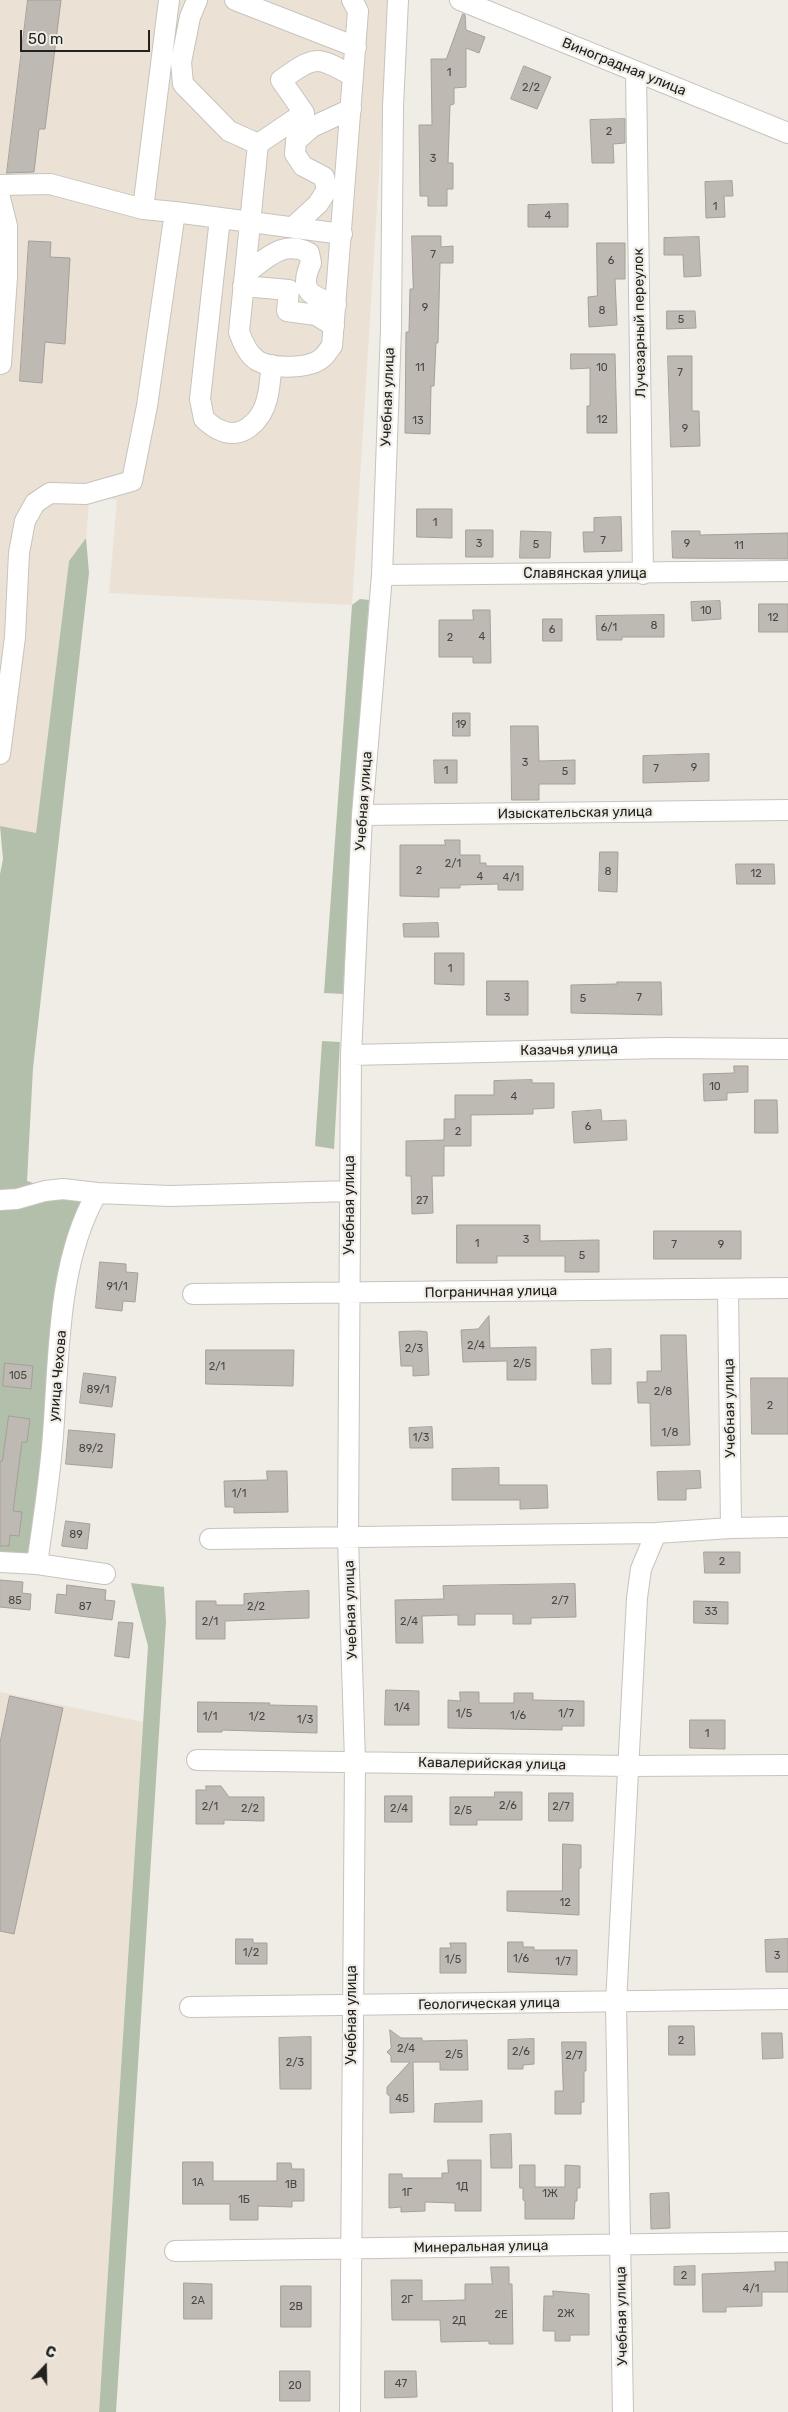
<!DOCTYPE html>
<html>
<head>
<meta charset="utf-8">
<style>
  body { margin:0 }
  #map { position:relative; width:788px; height:2412px; overflow:hidden; background:#f0ece6; font-family:Rubik,sans-serif }
  canvas { display:block }
  .north { position:absolute; left:20px; top:2342px; width:50px; height:50px; -webkit-text-stroke:4px #f0ece6; paint-order:stroke; rotate:21deg; font-size:14px; font-weight:700; line-height:20px; text-align:center; color:#22211e }
  .north::after { content:''; display:block; margin:auto; width:18px; height:22px; background:#22211e; clip-path:polygon(50% 0,100% 100%,50% 72%,0 100%) }
  .scale { position:absolute; left:20px; top:30px; width:130px; height:22px; box-sizing:border-box; border:2px solid #22211e; border-top:0; padding-left:6px; font-size:15px; line-height:18px; white-space:nowrap; color:#22211e; -webkit-text-stroke:4px #f0ece6; paint-order:stroke }
</style>
</head>
<body>
<div id="map">
<canvas width="788" height="2412"></canvas>
<div class="north">С</div>
<div class="scale">50 m</div>
</div>
<script>
const ctx = document.querySelector('canvas').getContext('2d');
ctx.lineJoin = 'round';
function fill(path, color) {
  ctx.fillStyle = color;
  ctx.fill(path, 'evenodd');
}
function trace(path, color, width, dash) {
  ctx.strokeStyle = color;
  ctx.lineWidth = width;
  ctx.lineCap = dash ? 'butt' : 'round';
  ctx.setLineDash(dash || []);
  ctx.stroke(path);
}
function label(font, color, halo, rows, align = 'center') {
  ctx.font = font + ' Rubik,sans-serif';
  ctx.lineWidth = 4.5;
  ctx.setLineDash([]);
  ctx.textBaseline = 'middle';
  ctx.strokeStyle = halo;
  ctx.fillStyle = color;
  for (const [text, x, y, turn = 0] of rows) {
    ctx.save();
    ctx.translate(x, y);
    ctx.rotate((+turn || 0) * Math.PI / 180);
    ctx.textAlign = isNaN(turn) ? turn : align;
    if (halo) ctx.strokeText(text, 0, 0);
    ctx.fillText(text, 0, 0);
    ctx.restore();
  }
}
fill(new Path2D(`
  M0 0H390L352 605 109 593 117 500 106 498 89 503 86 538 69 561 36 834 0 826Z
  M0 1692 143 1722 99 2412H0Z`), '#ebe2d5');
fill(new Path2D(`
  M86 538 89 573 33 1068 27 1181 40 1185 0 1194V874L3 859 0 826 36 833 69 561Z
  M360 599 369 600 352 823 343 994 324 993 352 605Z
  M322 1041 340 1042 334 1149 315 1146Z
  M47 1196 87 1198 32 1558 0 1554V1207Z
  M131 1583 164 1587 166 1622 116 2412H99L148 1646Z`), '#b2c0ab');
const building = new Path2D(`
  M28 0H61L45 129H39L34 172 7 173Z
  M463 14 465 15 466 30 485 37 479 53 466 48V87L454 88V104L450 105 448 163H453V189H447V206H428V196H420L419 125H432L431 59H446Z
  M524 66 551 77 537 109 511 99Z
  M625 119V143L613 144 614 163H592L590 120Z
  M732 181 733 196H724L725 217 706 218 705 182Z
  M568 204V227H528V205Z
  M412 236H441V247L453 246V263H440L438 343H436L434 386H431L430 434 405 433 406 332H409L410 289H413Z
  M699 237 701 276 684 277 683 255H664V238Z
  M29 241 51 242 50 257 70 258 65 344 45 342 42 383 20 381Z
  M597 243H625V279H615L617 325 589 327 588 297 597 296Z
  M667 311H695L696 328 667 329Z
  M571 354H615L617 433H587V406H590V368L571 369Z
  M668 356H692V411H699L700 446 671 447Z
  M417 509H452V538L417 537Z
  M621 517 622 551 584 552 583 532H594V518Z
  M466 530H493V557H466Z
  M521 531 551 532 550 558H520Z
  M672 531H700V535L788 533V559L673 558Z
  M720 601 721 619 692 621 691 602Z
  M759 604H788V632H759Z
  M473 610H490L491 663H473V657H439V620H473Z
  M664 615V637H622V640H597L596 616Z
  M543 619H562V641H543Z
  M453 713H470V736H453Z
  M511 726H538L539 761 575 760V784H539V800H512Z
  M709 754V781L643 783V756Z
  M434 760H457V783H435Z
  M445 840H460V855H480V863H486V866H523V890H498V884L460 885V888H439V897L400 896V845H445Z
  M600 852H618L617 892 599 891Z
  M736 864H774L775 884H737Z
  M438 923 439 937H404L403 924Z
  M435 953H464V985L435 984Z
  M487 981H528V1015H487Z
  M617 982H661L662 1015 571 1013V985L617 984Z
  M734 1066H748V1092L727 1093V1100L704 1101 703 1074 734 1073Z
  M532 1080V1083H554V1108L533 1109V1114L471 1115V1146H444V1176H432L433 1213 412 1214 411 1176H406V1141L444 1140V1119H455V1095H494V1081Z
  M755 1100H777L778 1133H755Z
  M601 1110 602 1121 626 1120 627 1140 574 1143 572 1112Z
  M457 1225H540V1241L599 1240V1272H565V1256H497V1263H457Z
  M654 1231H741V1259H654Z
  M100 1262 126 1264V1272L138 1273 135 1302 123 1301 122 1311 96 1308Z
  M489 1316 490 1348 536 1347V1380H507V1361L463 1362 461 1330 478 1329Z
  M420 1331 427 1332 429 1375 413 1376V1366H401L399 1332Z
  M661 1335H686L690 1445 651 1446 650 1403H638L637 1382H647V1371H661Z
  M611 1349V1384H592L591 1350Z
  M206 1350H294L293 1386 206 1384Z
  M5 1363 33 1366 31 1389 3 1386Z
  M84 1373 116 1377 112 1407 80 1403Z
  M751 1378H788V1434H752Z
  M9 1416 30 1419 27 1442H22L13 1511 22 1512 19 1536 10 1535 9 1546H0V1461H2Z
  M432 1427 433 1448H410L409 1428Z
  M69 1430 115 1434 112 1468 66 1464Z
  M499 1468V1485H547L548 1508 520 1509V1500H452V1469Z
  M267 1471H287L288 1512 234 1513V1507H225L224 1481 267 1480Z
  M700 1471 701 1488 686 1489V1500H658L657 1472Z
  M66 1521 90 1524 87 1549 62 1546Z
  M704 1552H740V1573H705Z
  M0 1580 23 1582 22 1593 31 1594 30 1610 0 1607Z
  M575 1584 576 1617 531 1618V1624H513V1614H475V1625H458V1615L422 1616 423 1643H396L395 1600 444 1599 443 1586Z
  M67 1585 106 1590 105 1600 115 1601 112 1620 55 1613 57 1594 66 1595Z
  M309 1591V1618L225 1621V1639H196V1601H216V1605H244V1594Z
  M694 1601 728 1602V1624L694 1623Z
  M119 1622 133 1623 129 1658 115 1656Z
  M386 1690 419 1691V1725H385Z
  M460 1692H479V1703H514V1693H533V1700L584 1701V1726H562V1730L448 1728V1700L460 1701Z
  M10 1696 63 1708 14 1934 0 1931V1743Z
  M198 1702 270 1703 269 1705 317 1706V1733L222 1730V1732H198Z
  M690 1720H725V1749L690 1748Z
  M206 1786H221L229 1797H264V1821L224 1820V1824H196V1790H206Z
  M495 1792H522V1820H477V1825H450V1797H494Z
  M549 1793H573V1821H549Z
  M385 1796H412V1822H385Z
  M563 1844 581 1845V1868H579V1915L507 1911V1891H562Z
  M236 1939H253V1943H267V1964H236Z
  M788 1939V1972H766L765 1940Z
  M508 1942H523V1947H534V1950H577V1975L508 1972Z
  M450 1943H466V1973H440V1948H451Z
  M669 2026H694L695 2055H669Z
  M390 2030 401 2038H422V2041L467 2040 468 2070H440V2062H413L414 2112 390 2113V2096L387 2094V2087L410 2062H391V2056L387 2052 391 2048Z
  M762 2033H782L783 2058 763 2059Z
  M311 2037V2089H280L279 2038Z
  M534 2039V2064L523 2065V2069H508V2040Z
  M562 2042H586V2071H584V2102H581V2114H555V2091H563Z
  M482 2101V2122H434L435 2104Z
  M511 2134 512 2168H491L490 2135Z
  M448 2160H481V2211H455V2203L425 2202V2211L401 2212V2207L389 2208V2174H402V2178H442V2173H448Z
  M183 2162H213V2181H277V2163H291L292 2169H304V2201H292V2207L258 2206V2220H230V2204H183Z
  M520 2165H535V2187H565V2165L580 2166V2188H577V2201H575L574 2219H525V2201L523 2200V2188H520Z
  M669 2193 670 2228 651 2229 650 2194Z
  M775 2262H788V2292H762V2306L726 2307V2312H703L702 2274 775 2271Z
  M695 2266V2285H674V2267Z
  M491 2267H509V2284H512L513 2344H489V2341L441 2342 440 2320H392L391 2280H422V2301L465 2300V2284H492Z
  M184 2283 212 2284V2319H184Z
  M281 2286H311V2327H281Z
  M553 2291 589 2294V2335H570V2341H555V2331H543L544 2296H553Z
  M280 2371H310V2401H280Z
  M385 2371H416L417 2397 385 2398Z`);
fill(building, '#beb9b3');
trace(building, '#a4a09a', 1);
const minor = new Path2D(`
  M197 0 190 17 181 62 183 84 229 131 258 144
  M235 0 356 47
  M352 0 358 11 332 346C329 349 326 355 322 358 310 369 273 369 258 361 248 355 243 343 239 332L258 144 304 113 281 80C316 55 316 56 353 76
  M460 0 788 133
  M636 73 643 574
  M0 185 50 184 143 209
  M0 198 7 226V277L1 364
  M175 212 342 234
  M220 218 200 399 204 419C209 423 214 428 220 430 242 441 262 420 267 399 270 388 270 376 272 365
  M293 227 318 204 327 190 324 177 303 166 295 154 296 141 312 127 351 109
  M245 274C266 259 283 239 309 253L311 263C298 291 311 296 336 305
  M243 286 289 290 287 311 316 315 334 326
  M382 575 788 571
  M0 754 15 637 19 553 25 521 35 503 50 493 86 494 132 481 147 406 175 212 143 209 169 0
  M362 815 788 810
  M351 1055 663 1048 788 1049
  M0 1200 17 1199 45 1191 63 1189 97 1193 170 1196 350 1191
  M728 1289 731 1528
  M193 1294 788 1288
  M210 1539 656 1533 731 1528 788 1527
  M0 1562 37 1564 105 1574
  M37 1564C43 1521 50 1478 53 1435 59 1357 57 1262 97 1193
  M197 1760 629 1766 788 1765
  M190 2007 788 1999
  M175 2251 788 2242
  M350 2412 355 1761 348 1538 351 1055 362 815 382 575 391 329 393 107 398 0
  M623 2412 616 2003 637 1598 641 1569 656 1533`);
trace(minor, '#c7c3bd', 22);
trace(minor, '#fff', 20);
label('11px', '#494743', null, [
  ["1",449,73],
  ["2/2",531,88],
  ["2",609,132],
  ["3",433,159],
  ["1",715,207],
  ["4",548,216],
  ["7",433,255],
  ["6",611,261],
  ["9",425,308],
  ["8",602,311],
  ["5",681,320],
  ["11",420,368],
  ["10",602,368],
  ["7",680,373],
  ["12",602,420],
  ["13",418,421],
  ["9",685,429],
  ["1",435,523],
  ["7",603,541],
  ["3",479,544],
  ["9",687,544],
  ["5",536,545],
  ["11",739,546],
  ["10",706,611],
  ["12",773,618],
  ["8",654,626],
  ["6/1",609,628],
  ["6",552,630],
  ["4",482,637],
  ["2",450,638],
  ["19",461,725],
  ["3",525,763],
  ["9",694,768],
  ["7",656,769],
  ["1",446,771],
  ["5",565,772],
  ["2/1",453,864],
  ["2",419,871],
  ["8",608,872],
  ["12",756,874],
  ["4",480,877],
  ["4/1",511,878],
  ["1",450,969],
  ["3",507,998],
  ["7",639,998],
  ["5",583,999],
  ["10",715,1087],
  ["4",514,1097],
  ["6",588,1127],
  ["2",458,1132],
  ["27",422,1201],
  ["3",526,1240],
  ["1",477,1244],
  ["7",674,1245],
  ["9",721,1245],
  ["5",582,1256],
  ["91/1",117,1287],
  ["2/4",476,1346],
  ["2/3",414,1349],
  ["2/5",522,1364],
  ["2/1",217,1367],
  ["105",18,1376],
  ["89/1",98,1390],
  ["2/8",663,1392],
  ["2",770,1406],
  ["1/8",670,1433],
  ["1/3",421,1438],
  ["89/2",91,1449],
  ["1/1",239,1494],
  ["89",76,1535],
  ["2",722,1562],
  ["85",15,1601],
  ["2/7",560,1601],
  ["87",85,1607],
  ["2/2",256,1607],
  ["33",711,1612],
  ["2/1",210,1622],
  ["2/4",409,1622],
  ["1/4",402,1708],
  ["1/5",464,1714],
  ["1/7",566,1714],
  ["1/6",518,1716],
  ["1/1",210,1717],
  ["1/2",257,1717],
  ["1/3",305,1720],
  ["1",707,1734],
  ["2/6",508,1806],
  ["2/1",210,1807],
  ["2/7",561,1807],
  ["2/2",250,1809],
  ["2/4",399,1809],
  ["2/5",463,1811],
  ["12",565,1903],
  ["1/2",251,1953],
  ["3",777,1956],
  ["1/6",521,1959],
  ["1/5",453,1960],
  ["1/7",563,1962],
  ["2",681,2041],
  ["2/4",406,2049],
  ["2/6",521,2052],
  ["2/5",454,2055],
  ["2/7",574,2056],
  ["2/3",295,2063],
  ["45",402,2099],
  ["1А",198,2183],
  ["1В",291,2185],
  ["1Д",462,2187],
  ["1Г",407,2193],
  ["1Ж",550,2194],
  ["1Б",244,2200],
  ["2",684,2276],
  ["4/1",751,2289],
  ["2Г",407,2300],
  ["2А",198,2301],
  ["2В",296,2307],
  ["2Ж",566,2314],
  ["2Е",501,2315],
  ["2Д",459,2321],
  ["47",401,2384],
  ["20",295,2386]
]);
label('14px', '#22211e', '#f0ece6', [
  ["Виноградная улица",624,67,22],
  ["Лучезарный переулок",640,323,-91],
  ["Учебная улица",388,397,-88],
  ["Славянская улица",585,574],
  ["Учебная улица",364,801,-86],
  ["Изыскательская улица",575,813,-1],
  ["Казачья улица",569,1050,-1],
  ["Учебная улица",350,1205,-90],
  ["Пограничная улица",491,1292,-1],
  ["улица Чехова",58,1376,-85],
  ["Учебная улица",730,1408,-91],
  ["Учебная улица",351,1610,-92],
  ["Кавалерийская улица",492,1764,1],
  ["Геологическая улица",489,2004,-1],
  ["Учебная улица",352,2015,-90],
  ["Минеральная улица",481,2247,-1],
  ["Учебная улица",622,2316,-91]
]);
</script>
</body>
</html>
